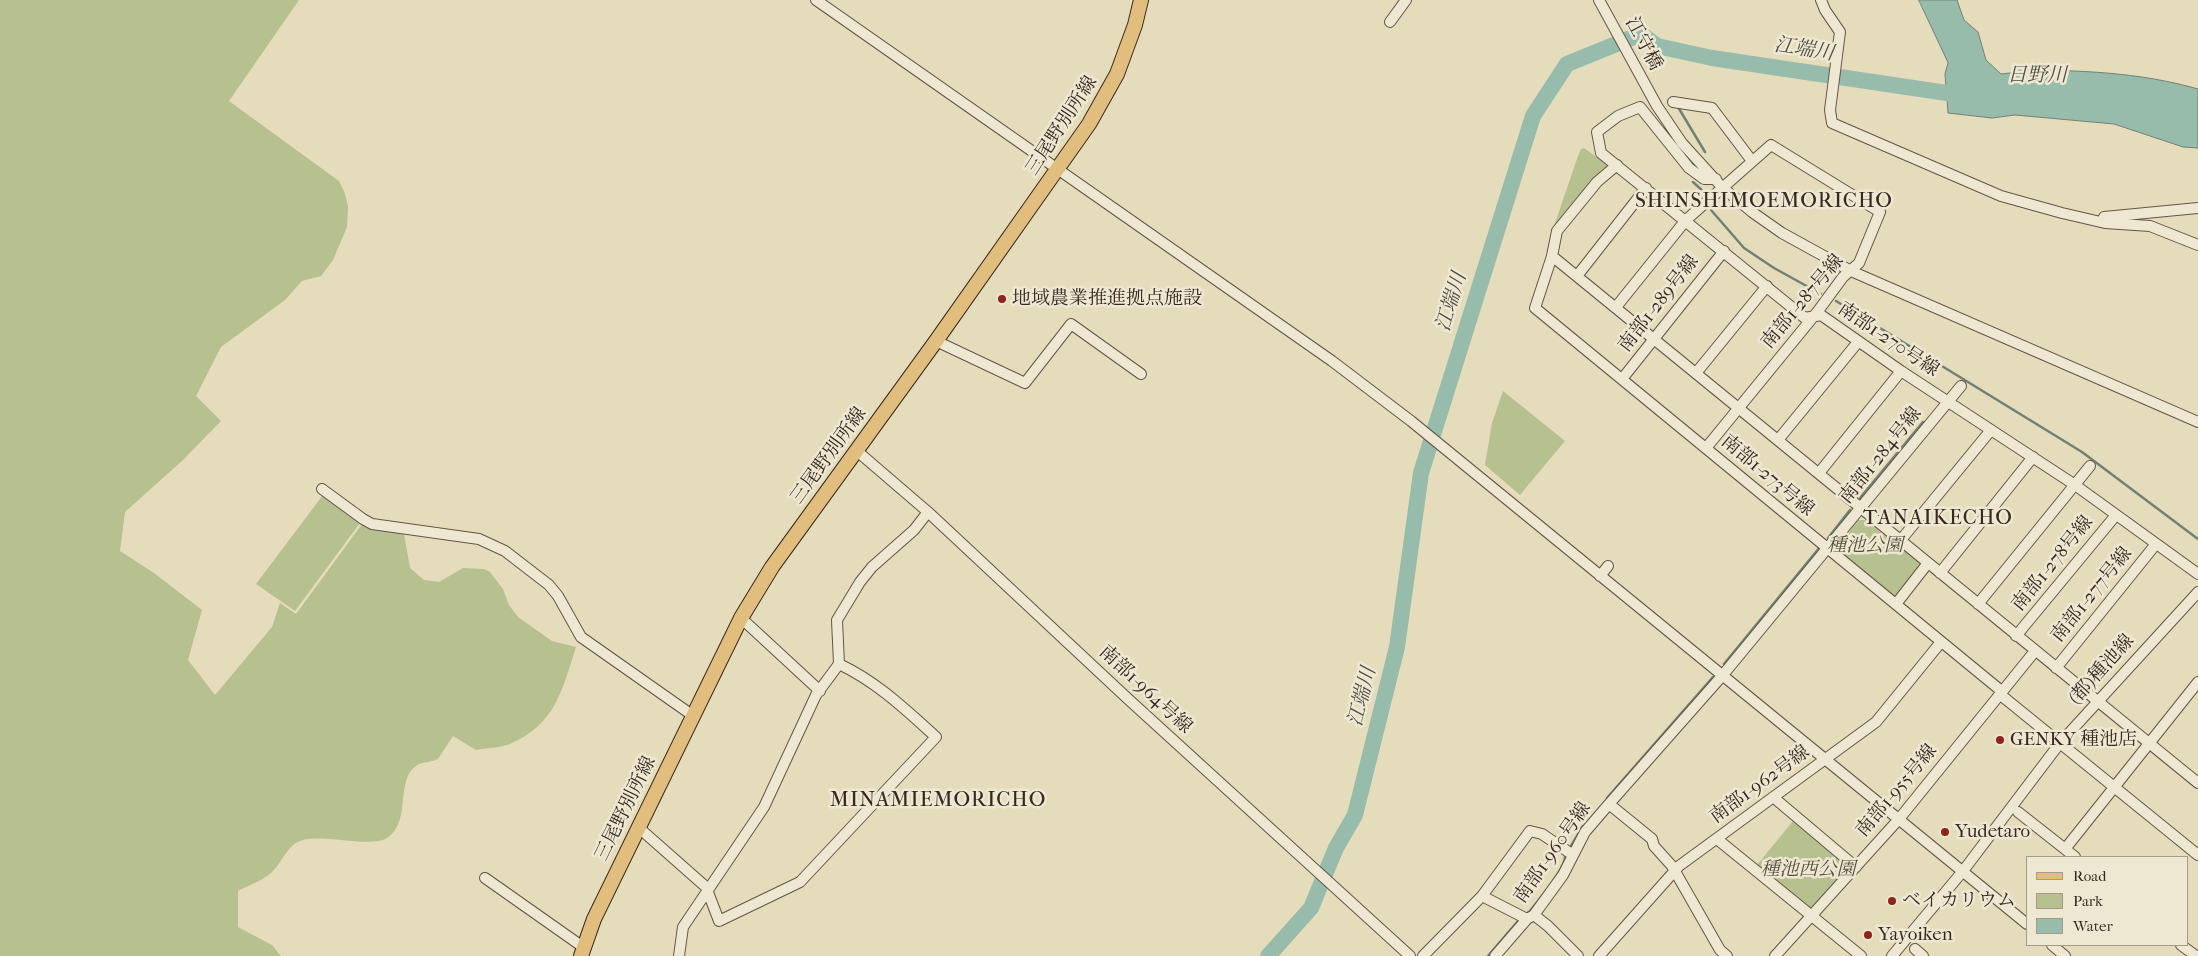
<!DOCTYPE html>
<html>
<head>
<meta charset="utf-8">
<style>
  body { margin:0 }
  #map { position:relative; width:2198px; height:956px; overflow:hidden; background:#e5dcbc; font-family:"IM FELL French Canon",serif }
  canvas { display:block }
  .legend { position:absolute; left:2026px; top:856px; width:162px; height:90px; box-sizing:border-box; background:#eee8d3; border:1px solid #a69b8b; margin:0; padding:6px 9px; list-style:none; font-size:15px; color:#392820 }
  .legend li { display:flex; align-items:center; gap:10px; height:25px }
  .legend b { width:25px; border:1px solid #a69b8b }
</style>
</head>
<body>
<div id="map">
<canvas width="2198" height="956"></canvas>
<ul class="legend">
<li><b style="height:6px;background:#e2be7e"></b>Road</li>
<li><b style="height:14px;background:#b7c08f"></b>Park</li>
<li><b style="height:14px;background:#97bcab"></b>Water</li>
</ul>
</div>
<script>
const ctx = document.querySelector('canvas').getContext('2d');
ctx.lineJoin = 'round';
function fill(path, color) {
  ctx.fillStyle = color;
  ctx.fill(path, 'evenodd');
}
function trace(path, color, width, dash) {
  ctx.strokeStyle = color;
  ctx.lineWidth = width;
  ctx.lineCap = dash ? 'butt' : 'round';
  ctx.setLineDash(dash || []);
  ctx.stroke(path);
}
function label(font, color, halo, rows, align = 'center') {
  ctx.font = font + ' "IM FELL French Canon","Noto Serif JP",serif';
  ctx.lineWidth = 5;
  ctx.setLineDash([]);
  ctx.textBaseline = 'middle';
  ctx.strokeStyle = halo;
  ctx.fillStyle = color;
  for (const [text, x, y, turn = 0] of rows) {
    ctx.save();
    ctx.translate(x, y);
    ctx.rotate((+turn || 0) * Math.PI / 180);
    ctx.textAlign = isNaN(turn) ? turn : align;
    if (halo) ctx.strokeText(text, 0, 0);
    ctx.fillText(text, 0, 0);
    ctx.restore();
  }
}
fill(new Path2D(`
  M0 0H299L229 101 339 181 344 191 348 206 347 227 333 260 321 276 302 281 285 300 221 347 196 396 221 421 183 460 125 512 120 551 154 573 202 610 188 660 215 695 272 627 280 603 296 614 362 524 374 529 404 534 410 568 424 580 439 582 463 568 484 569 490 572 503 589 509 605 518 617 552 641 576 647C562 690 556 724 510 744 500 748 486 748 476 750L453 736 438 759C432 762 425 762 419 764 393 778 413 821 387 838 371 848 326 834 303 840 287 844 283 862 272 872 262 881 249 885 238 891V927L272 945 281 956H0Z
  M1584 148 1610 167 1553 229 1578 156 1581 149Z
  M1503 391 1565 441 1520 495 1485 465 1492 423Z
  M323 495 360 523 295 611 256 584Z
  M1858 520H1865L1919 563 1920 569 1899 595H1893L1839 552 1838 546Z
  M1793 821 1848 865V869L1814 908H1809L1757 865Z`), '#b7c08f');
const water = new Path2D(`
  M1919 0H1957L1964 20 1978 32 1986 60 2001 74 2010 73 2016 70C2077 70 2139 72 2198 89V148L2183 147 2114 124 2015 115 1992 118 1948 113 1945 74 1948 63Z`);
fill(water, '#97bcab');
trace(water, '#718173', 1);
trace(new Path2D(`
  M1678 107 1705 152
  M1693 182 1704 192
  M1711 210 1744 248 1774 268 1821 294
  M1836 301 2082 452 2198 539
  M1860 498 1923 422
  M1828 538 1850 510
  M1724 664 1820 547
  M1607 798 1713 677
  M1571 846 1583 826
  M1525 914 1529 912C1538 901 1567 867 1565 855
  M1488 956 1518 921`), '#718173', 2.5);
trace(new Path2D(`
  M1268 956 1311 908 1336 848 1355 815 1397 647 1421 473 1533 116 1567 64 1641 34 1657 46 1712 58 1967 96`), '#97bcab', 16);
const minor = new Path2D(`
  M816 0 1332 361 1411 421 2027 924
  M1599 0 1657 106 1682 143 1722 187 1752 212 1782 233 1851 271 2198 422
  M1821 0 1825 10 1840 32 1830 110 1832 123 2001 196 2062 213 2105 223 2150 226 2198 245
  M1390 22 1406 0
  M1673 102 1712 108 1752 161
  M1617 165 1597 182 1557 231 1552 256 1535 308 1999 689 2002 696 2198 855
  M1716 179H1704L1689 168 1640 107 1618 116 1597 132 1601 153 1805 318 1821 315 1901 371 2075 485 2198 574
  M2104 217 2198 208
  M1552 256 2198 783
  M1577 276 1646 188
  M1616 307 1686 220 1771 145 1880 212 1859 263 1843 277 1818 311 1706 448
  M936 341 1025 383 1071 324 1141 374
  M1696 373 1767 286
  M1622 379 1724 251
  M1778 440 1858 342
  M857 451 928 512 1127 698 1410 956
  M1819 473 1901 371
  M322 489 363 519 372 524 479 539 505 551 549 585 558 596 581 637 692 715
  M1900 541 1991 430
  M1940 573 2033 457
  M1600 576 1608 566
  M1896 604 1928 563
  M1978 604 2090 466
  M741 618 820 691
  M2016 636 2116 515
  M2056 668 2156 544
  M1773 797 1856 867
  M1609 804 1722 676 1961 386
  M2018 812 2065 849
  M638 827 706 887 719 921 800 882 936 737C905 709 877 682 839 664
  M1717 839 1861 956
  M2075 857 2065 849 2198 682
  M485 878 583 947
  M1482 896 1527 919
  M1534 915 1548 926 1578 956
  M2052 945 2065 956
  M2181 945 2196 956
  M1915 949 1923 956
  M679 956 683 927 764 807 816 695 839 664 837 620 860 582 872 567 914 530 928 512
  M1423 956 1482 896 1530 831 1542 834 1573 855
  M1495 956 1527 919 1534 915 1563 875 1585 832 1609 804 1652 839 1654 846 1672 866 1720 950 1727 956
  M1599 956 1679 866 1876 722 1941 642
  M1775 956 1899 819 2035 651
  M1892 956 1963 871 2060 743 2198 592`);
const major = new Path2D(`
  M581 956 594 919 741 618 772 567 936 341 1089 124 1117 74 1135 25 1141 0`);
trace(minor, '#645547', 12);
trace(major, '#392820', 16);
trace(minor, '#eee8d3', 10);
trace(major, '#e2be7e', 14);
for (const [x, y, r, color] of [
  [1002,299,5,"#8f2418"],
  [2000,740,5,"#8f2418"],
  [1945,832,5,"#8f2418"],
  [1892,901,5,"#8f2418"],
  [1868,935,5,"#8f2418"]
]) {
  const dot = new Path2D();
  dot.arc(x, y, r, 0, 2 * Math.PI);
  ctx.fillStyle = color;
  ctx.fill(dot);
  trace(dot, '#eee8d3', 2);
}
label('19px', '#392820', '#eee8d3', [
  ["江守橋",1643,44,62],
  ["三尾野別所線",1062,126,-57],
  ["南部1-287号線",1803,302,-50],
  ["南部1-289号線",1659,304,-52],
  ["南部1-270号線",1888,340,34],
  ["三尾野別所線",829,456,-54],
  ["南部1-284号線",1881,456,-51],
  ["南部1-273号線",1767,476,40],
  ["南部1-278号線",2053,564,-51],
  ["南部1-277号線",2092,595,-51],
  ["(都)種池線",2102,670,-48],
  ["南部1-964号線",1145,690,43],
  ["南部1-962号線",1760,785,-36],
  ["南部1-955号線",1897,791,-50],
  ["三尾野別所線",626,809,-64],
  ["南部1-960号線",1553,853,-55]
]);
label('19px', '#392820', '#eee8d3', [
  ["地域農業推進拠点施設",1012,299],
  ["GENKY 種池店",2010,740],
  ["Yudetaro",1955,832],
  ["ベイカリウム",1902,901],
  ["Yayoiken",1878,935]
], 'left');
label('italic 19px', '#584e3c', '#eee8d3', [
  ["種池公園",1865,546],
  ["種池西公園",1808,870]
]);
label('italic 20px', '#504d43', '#eee8d3', [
  ["江端川",1804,50,9],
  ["日野川",2037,76],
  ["江端川",1452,302,-73],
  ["江端川",1363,697,-76]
]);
ctx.letterSpacing = '1px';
label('21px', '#392820', '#eee8d3', [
  ["SHINSHIMOEMORICHO",1764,202],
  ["TANAIKECHO",1938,519],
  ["MINAMIEMORICHO",938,801]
]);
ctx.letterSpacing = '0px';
</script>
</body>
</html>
